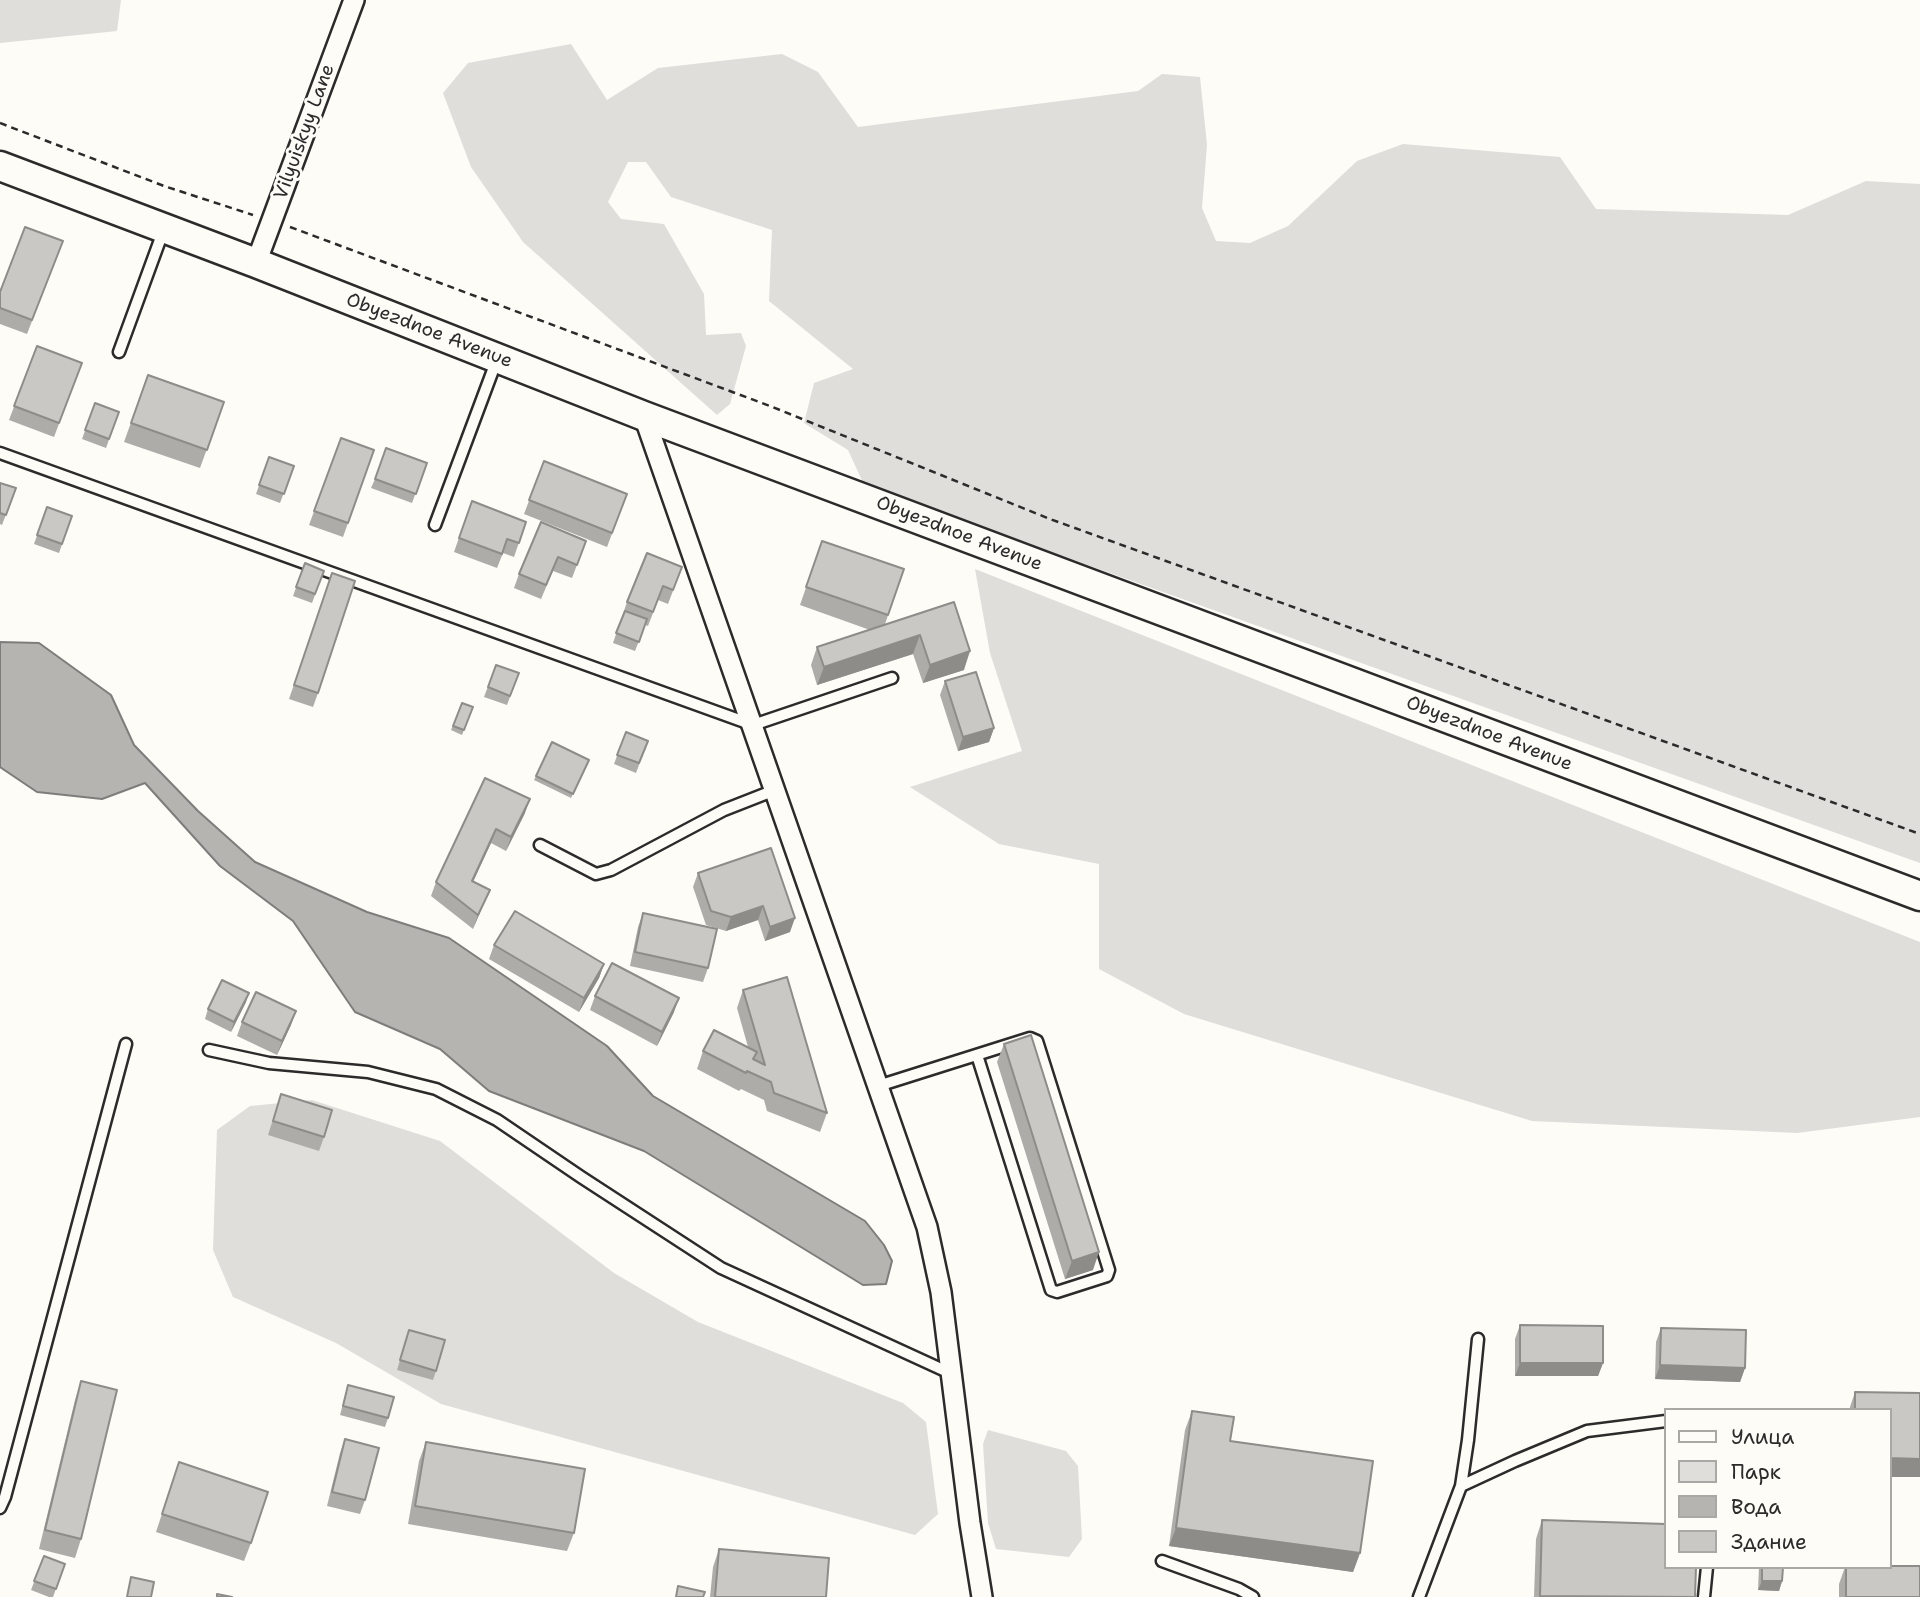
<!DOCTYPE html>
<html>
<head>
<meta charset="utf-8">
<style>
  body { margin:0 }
  #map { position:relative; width:1920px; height:1597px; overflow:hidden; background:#fdfcf7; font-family:"Shantell Sans",sans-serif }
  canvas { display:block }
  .legend { position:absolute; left:1664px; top:1408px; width:228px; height:161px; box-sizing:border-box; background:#fdfcf7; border:2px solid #a9a8a5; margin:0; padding:9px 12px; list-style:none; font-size:21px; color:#2b2b2b }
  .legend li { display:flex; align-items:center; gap:14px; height:35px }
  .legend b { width:35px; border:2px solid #a9a8a5 }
</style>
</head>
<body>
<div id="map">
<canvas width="1920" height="1597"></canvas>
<ul class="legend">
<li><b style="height:9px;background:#fdfcf7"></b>Улица</li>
<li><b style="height:19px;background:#dfdeda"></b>Парк</li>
<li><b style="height:19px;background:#b5b4b1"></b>Вода</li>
<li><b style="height:19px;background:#c9c8c4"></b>Здание</li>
</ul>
</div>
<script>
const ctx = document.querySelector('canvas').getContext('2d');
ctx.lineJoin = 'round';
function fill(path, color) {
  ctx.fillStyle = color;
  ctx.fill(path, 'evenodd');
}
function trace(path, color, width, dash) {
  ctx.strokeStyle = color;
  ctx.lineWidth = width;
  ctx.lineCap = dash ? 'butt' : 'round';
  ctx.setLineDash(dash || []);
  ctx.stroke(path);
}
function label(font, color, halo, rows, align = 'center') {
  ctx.font = font + ' "Shantell Sans",sans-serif';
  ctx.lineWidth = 6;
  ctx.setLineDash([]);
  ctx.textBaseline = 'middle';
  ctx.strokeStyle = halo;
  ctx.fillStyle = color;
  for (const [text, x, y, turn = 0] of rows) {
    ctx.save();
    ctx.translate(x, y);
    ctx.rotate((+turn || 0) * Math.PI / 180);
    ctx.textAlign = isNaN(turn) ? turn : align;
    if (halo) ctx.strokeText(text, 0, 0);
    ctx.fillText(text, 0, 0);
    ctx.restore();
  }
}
fill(new Path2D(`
  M0 0H121L117 31 0 43Z
  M571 44 607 100 658 68 782 54 818 72 858 127 1138 91 1162 74 1200 77 1207 145 1202 208 1216 241 1250 243 1288 226 1357 161 1403 144 1560 157 1596 209 1788 215 1866 181 1920 184V863L864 485 848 450 804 423 814 383 853 369 769 301 772 230 671 197 646 162H628L608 202 621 219 664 224 704 294 706 335 741 333 746 346 730 404 717 415 523 242 471 167 443 93 468 63Z
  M975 569 1920 942V1117L1797 1133 1532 1121 1184 1014 1099 969V864L999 844 910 787 1022 751 990 653Z
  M312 1100 440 1141 614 1273 698 1322 903 1403 926 1422 938 1514 915 1535 441 1404 336 1343 233 1297 213 1250 217 1130 250 1106Z
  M988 1430 1066 1451 1078 1466 1082 1539 1069 1557 996 1549 988 1523 983 1444Z`), '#dfdeda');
const water = new Path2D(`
  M0 642 39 643 111 695 134 745 198 811 255 862 367 912 449 938 607 1046 653 1096 865 1221 884 1245 892 1261 886 1284 863 1285 644 1151 489 1091 440 1049 355 1012 293 921 220 866 145 783 102 799 37 792 0 767Z`);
fill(water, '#b5b4b1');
trace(water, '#7e7d7b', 2);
const lane = new Path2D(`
  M119 352 164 229
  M0 453 753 725 892 678
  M435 525 496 362
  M540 845 596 874 611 870 724 810 775 790
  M209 1050 269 1063 368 1072 436 1089 497 1120 581 1177 721 1268 952 1374
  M878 1086 1030 1038 1037 1041 1109 1270 1107 1276 1057 1292 1051 1290 977 1055
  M1461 1486 1515 1461 1587 1431 1666 1421
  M0 1508 5 1497 126 1044
  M1162 1561 1239 1589 1253 1597
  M1419 1597 1461 1486 1468 1440 1478 1339
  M1704 1597 1707 1567`);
const street = new Path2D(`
  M256 263 354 0
  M644 416 927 1227 941 1292 970 1523 982 1597`);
const secondary = new Path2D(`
  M0 166 256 263 644 416 1920 896`);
trace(lane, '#2b2b2b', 15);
trace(street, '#2b2b2b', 24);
trace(secondary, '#2b2b2b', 33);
trace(new Path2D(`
  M0 123 164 186 253 215
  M290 227 770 406 1050 519 1920 834`), '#2b2b2b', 2.5, [7, 5]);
trace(lane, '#fdfcf7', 10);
trace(street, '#fdfcf7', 19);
trace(secondary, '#fdfcf7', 28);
fill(new Path2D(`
  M63 241 27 334 0 324V292Z
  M37 346 82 363 54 437 9 420Z
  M148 375 224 402 200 468 124 442Z
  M95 403 119 412 106 448 82 439Z
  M341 438 348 523 343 537 309 525Z
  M269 457 294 466 280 503 256 494Z
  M544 461 627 494 607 547 524 514Z
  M427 463 412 503 371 488 375 479Z
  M0 483 16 488 2 525 0 524Z
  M472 501 526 522 514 557 503 553 497 568 454 552Z
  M47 507 72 516 59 553 34 544Z
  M586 541 572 578 553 571 541 599 514 588 519 574Z
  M822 541 904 569 885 624 954 602 964 670 923 683 913 654 817 685 811 665 817 647 870 630 800 605Z
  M305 563 324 571 312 603 293 596Z
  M682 567 668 604 658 600 648 626 645 625 635 651 613 643 627 602Z
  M332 573 318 693 313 707 289 699Z
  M496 665 519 673 507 705 484 697Z
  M945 681 994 728 989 742 958 751 940 695Z
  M462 703 473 707 462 735 451 730Z
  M626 732 648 741 636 773 614 764Z
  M589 760 571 798 534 780 536 776Z
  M485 778 525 813 506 851 491 843 473 881 484 903 473 929 431 896 436 882Z
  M771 848 790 932 765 941 758 920 726 931 706 925 693 887 698 873Z
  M643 913 708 968 703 982 630 966 638 927Z
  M494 945 604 964 599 978 579 1012 489 959Z
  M743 990 827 1113 820 1132 767 1111 764 1100 741 1089 739 1091 697 1069 703 1051 748 1047 737 1008Z
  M595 996 674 1012 657 1046 590 1010Z
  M246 1002 231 1032 205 1019 208 1009Z
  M242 1022 291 1025 277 1055 237 1036Z
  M1004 1044 1093 1270 1065 1279 997 1062Z
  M281 1094 324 1137 319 1151 268 1135Z
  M1520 1325 1603 1363 1598 1376H1515V1339Z
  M1661 1328 1745 1368 1740 1382 1655 1379 1656 1342Z
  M409 1330 436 1371 433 1380 397 1370Z
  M81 1381V1539L75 1558 39 1549 75 1400Z
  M348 1385 388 1418 385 1427 340 1415Z
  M1855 1392 1920 1393V1477H1890V1410H1849Z
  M1192 1411 1230 1441 1360 1553 1353 1572 1169 1546 1185 1430Z
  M345 1439 365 1500 360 1514 327 1506 340 1453Z
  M426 1442 574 1533 567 1551 408 1524 419 1461Z
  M179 1462 251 1543 244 1561 156 1532Z
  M1542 1520 1695 1597H1534L1536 1539Z
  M719 1549 826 1597H710L713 1567Z
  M44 1556 65 1564 53 1597H49L31 1590Z
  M1759 1567H1783L1782 1581 1779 1591 1758 1590Z
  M1845 1567 1920 1597H1839V1584Z`), '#adaca9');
fill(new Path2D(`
  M920 635 913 654 817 685 824 667Z
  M970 651 964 670 923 683 930 665Z
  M994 728 989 742 958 751 963 737Z
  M530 799 525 813 506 851 511 837Z
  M496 829 491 843 467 895 472 881Z
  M490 890 484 903 473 929 478 915Z
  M763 906 758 920 726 931 731 917Z
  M795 918 790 932 765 941 770 927Z
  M604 964 599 978 579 1012 584 998Z
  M249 993 246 1002 231 1032 234 1022Z
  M679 998 674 1012 657 1046 662 1032Z
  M296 1011 291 1025 277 1055 282 1041Z
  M1099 1252 1093 1270 1065 1279 1072 1261Z
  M1520 1363H1603L1598 1376H1515Z
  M1660 1365 1745 1368 1740 1382 1655 1379Z
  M1890 1458 1920 1459V1477H1890Z
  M1176 1528 1360 1553 1353 1572 1169 1546Z
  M1762 1581H1782L1779 1591 1758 1590Z`), '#8d8c89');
const building = new Path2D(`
  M25 227 63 241 32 320 0 308V292Z
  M37 346 82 363 59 423 14 406Z
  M148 375 224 402 207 450 131 423Z
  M95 403 119 412 109 439 85 430Z
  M341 438 374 450 348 523 314 511Z
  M386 448 427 463 416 494 375 479Z
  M269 457 294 466 284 494 259 485Z
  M544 461 627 494 612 533 529 500Z
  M0 483 16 488 6 515 0 513Z
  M472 501 526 522 519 543 507 539 502 554 459 538Z
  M47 507 72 516 62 544 37 535Z
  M541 522 586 541 577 565 558 557 546 585 519 574Z
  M822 541 904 569 888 615 806 587Z
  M647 553 682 567 673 590 663 586 653 612 627 602Z
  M305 563 324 571 315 594 296 587Z
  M332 573 355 581 318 693 294 685Z
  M954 602 970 651 930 665 920 635 824 667 817 647Z
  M625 611 647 619 639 642 616 633Z
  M496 665 519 673 510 696 488 687Z
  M976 672 994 728 963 737 945 681Z
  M462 703 473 707 464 730 453 726Z
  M626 732 648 741 639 763 617 755Z
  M552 742 589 760 573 794 536 776Z
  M485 778 530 799 511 837 496 829 472 881 490 890 478 915 436 882Z
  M771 848 795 918 770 927 763 906 731 917 711 911 698 873Z
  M515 911 604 964 584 998 494 945Z
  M643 913 717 929 708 968 635 952Z
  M612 963 679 998 662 1032 595 996Z
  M787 977 827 1113 774 1093 771 1082 747 1071 746 1073 703 1051 714 1030 757 1052 753 1059 765 1065 743 990Z
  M222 980 249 993 234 1022 208 1009Z
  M256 992 296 1011 282 1041 242 1022Z
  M1031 1035 1099 1252 1072 1261 1004 1044Z
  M281 1094 332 1110 324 1137 273 1121Z
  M1520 1325 1603 1326V1363H1520Z
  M1661 1328 1746 1330 1745 1368 1660 1365Z
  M409 1330 445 1340 436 1371 400 1360Z
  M81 1381 117 1390 81 1539 45 1530Z
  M348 1385 394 1397 388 1418 343 1406Z
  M1855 1392 1920 1393V1459L1890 1458V1410H1855Z
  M1192 1411 1234 1417 1230 1441 1373 1461 1360 1553 1176 1528Z
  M345 1439 379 1448 365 1500 332 1492Z
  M426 1442 585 1469 574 1533 415 1506Z
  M179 1462 268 1492 251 1543 162 1514Z
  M1542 1520 1666 1524V1567H1696L1695 1597 1540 1596Z
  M719 1549 829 1558 826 1597H715Z
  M44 1556 65 1564 56 1589 34 1581Z
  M1890 1566H1920V1597H1846V1567H1890Z
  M1762 1567H1783L1782 1581H1762Z
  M131 1577 154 1582 151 1597H127Z
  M678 1586 705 1592 703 1597H676Z
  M217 1594 232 1597H217Z`);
fill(building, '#c9c8c4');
trace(building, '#8d8c89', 2);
label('19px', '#2b2b2b', '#fdfcf7', [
  ["Vilyuiskyy Lane",305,132,-70],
  ["Obyezdnoe Avenue",429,331,21],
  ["Obyezdnoe Avenue",959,534,21],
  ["Obyezdnoe Avenue",1489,734,21]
]);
</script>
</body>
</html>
